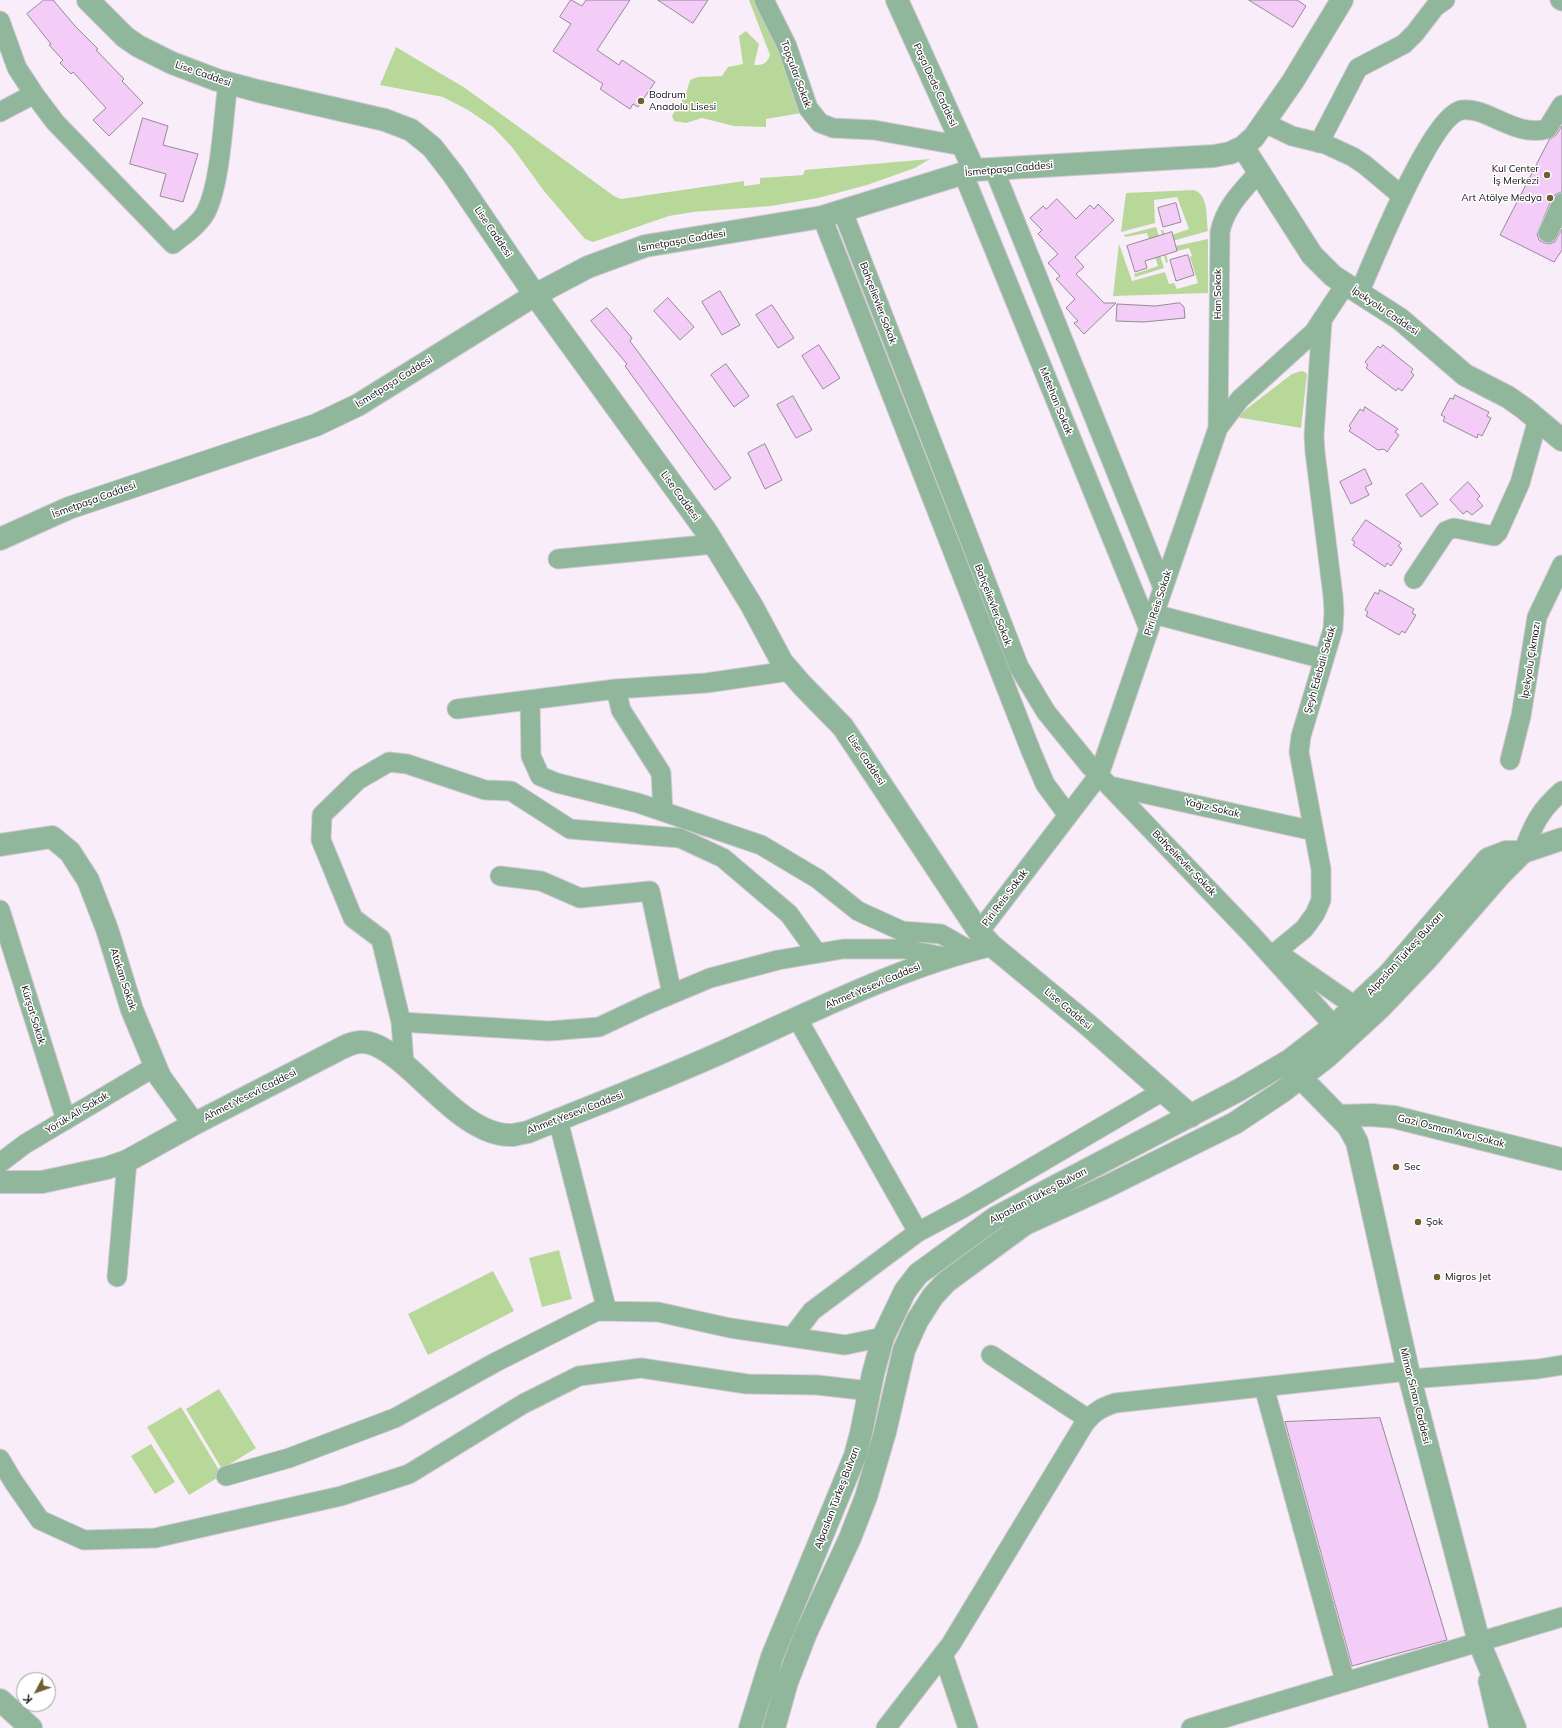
<!DOCTYPE html>
<html>
<head>
<meta charset="utf-8">
<style>
  body { margin:0 }
  #map { position:relative; width:1562px; height:1728px; overflow:hidden; background:#f8edf9; font-family:Mulish,sans-serif }
  canvas { display:block }
  .north { position:absolute; left:16px; top:1672px; width:40px; height:40px; box-sizing:border-box; background:#fff; border:1px solid #9f9d9f; border-radius:50%; rotate:229deg; font-size:11px; font-weight:700; line-height:16px; text-align:center; color:#0e0a0e }
  .north::after { content:''; display:block; margin:auto; width:14px; height:18px; background:#725f2e; clip-path:polygon(50% 0,100% 100%,50% 72%,0 100%) }
</style>
</head>
<body>
<div id="map">
<canvas width="1562" height="1728"></canvas>
<div class="north">K</div>
</div>
<script>
const ctx = document.querySelector('canvas').getContext('2d');
ctx.lineJoin = 'round';
function fill(path, color) {
  ctx.fillStyle = color;
  ctx.fill(path, 'evenodd');
}
function trace(path, color, width, dash) {
  ctx.strokeStyle = color;
  ctx.lineWidth = width;
  ctx.lineCap = dash ? 'butt' : 'round';
  ctx.setLineDash(dash || []);
  ctx.stroke(path);
}
function label(font, color, halo, rows, align = 'center') {
  ctx.font = font + ' Mulish,sans-serif';
  ctx.lineWidth = 3;
  ctx.setLineDash([]);
  ctx.textBaseline = 'middle';
  ctx.strokeStyle = halo;
  ctx.fillStyle = color;
  for (const [text, x, y, turn = 0] of rows) {
    ctx.save();
    ctx.translate(x, y);
    ctx.rotate((+turn || 0) * Math.PI / 180);
    ctx.textAlign = isNaN(turn) ? turn : align;
    if (halo) ctx.strokeText(text, 0, 0);
    ctx.fillText(text, 0, 0);
    ctx.restore();
  }
}
fill(new Path2D(`
  M749 0H758L784 56 801 113 766 119V127L734 126 702 118 686 123 674 121 672 116 686 94 690 80 698 77 722 76 728 67 743 64 739 36 746 31 759 44 754 65C763 65 767 64 770 55Z
  M396 47 465 88 614 196 621 199 744 181V186L760 184V178L803 175 805 170 930 159 915 168 867 185 818 198 771 206 693 212 669 216 593 242 585 239 544 191 512 147 493 127 468 110 443 97 380 85Z
  M1194 190C1209 195 1206 218 1208 231L1165 243 1161 230H1163L1166 237 1189 229 1177 197 1154 200 1155 223 1121 232 1126 193Z
  M1156 227 1161 243 1157 245 1164 268 1135 277 1134 274 1158 266 1147 233 1125 237 1124 235Z
  M1208 239V293L1113 296 1119 244 1132 281 1165 272 1169 284 1174 283 1177 289 1198 283 1190 257 1192 256 1189 248 1166 254 1168 262 1166 263 1162 249Z
  M1301 371 1305 372 1307 374 1301 428 1236 417 1292 374Z
  M559 1250 572 1299 542 1307 529 1258Z
  M493 1271 514 1311 428 1355 408 1314Z
  M219 1389 256 1448 222 1469 186 1409Z
  M181 1407 222 1475 189 1495 147 1427Z
  M151 1444 175 1482 155 1494 131 1456Z`), '#b8d89a');
const building = new Path2D(`
  M44 0H53L75 26 98 49 96 50 124 79 122 81 143 103 109 136 93 120 106 108 73 72 71 74 60 63 63 60 49 45 51 44 27 14Z
  M571 0 582 6 586 0H630L597 50 619 65 622 60 655 82 638 107 633 104 630 109 600 89 603 84 553 51 571 24 560 17Z
  M658 0H708L693 23Z
  M1249 0H1297L1306 6 1293 27Z
  M143 118 168 126 163 145 198 154 183 202 160 196 166 174 130 164Z
  M1562 126V192L1556 194 1552 198 1537 234 1539 240 1544 243 1549 244 1555 242 1562 229V250L1554 262 1500 235 1549 140 1556 135Z
  M1057 199 1076 219 1090 205 1094 209 1098 204 1114 220 1075 257 1084 267 1076 274 1104 303H1116L1084 334 1074 323 1078 321 1066 308 1075 299 1056 279 1060 276 1048 263 1058 254 1038 234 1042 230 1030 218 1043 206 1046 209Z
  M1176 203 1181 222 1163 227 1158 208Z
  M1172 232 1177 251 1145 261 1147 268 1135 272 1127 246Z
  M1188 255 1194 275 1176 281 1170 260Z
  M720 291 740 325 722 335 702 302Z
  M668 298 694 327 680 340 654 311Z
  M1180 303 1184 307 1185 318 1144 322 1116 321 1117 304 1155 306Z
  M772 305 794 338 778 348 756 315Z
  M607 308 632 338 630 341 731 478 715 490 625 366 627 364 591 321Z
  M819 345 840 378 823 389 802 356Z
  M1383 345 1413 369 1411 372 1414 375 1402 391 1398 388 1396 391 1366 368 1368 365 1365 362 1378 346 1380 348Z
  M726 364 749 396 734 407 711 375Z
  M1455 395 1489 412 1487 416 1491 418 1482 436 1478 434 1477 438 1443 421 1445 417 1441 415 1450 398 1453 399Z
  M793 396 812 430 796 438 777 405Z
  M1365 407 1398 429 1395 432 1399 435 1387 452 1384 449 1378 450 1349 431 1351 428 1349 426 1360 409 1363 411Z
  M765 444 782 480 765 489 748 453Z
  M1365 469 1372 484 1365 487 1369 495 1351 504 1340 482Z
  M1468 482 1480 496 1477 499 1483 506 1472 515 1467 511 1463 514 1450 500Z
  M1422 483 1438 504 1421 517 1406 495Z
  M1366 520 1401 543 1398 546 1402 549 1391 566 1387 563 1385 567 1353 545 1355 542 1352 540Z
  M1380 590 1414 609 1412 613 1416 615 1405 633 1402 631 1399 635 1366 616 1368 612 1365 610 1375 592 1378 594Z
  M1380 1418 1447 1640 1352 1666 1285 1422Z`);
fill(building, '#f3ccf8');
trace(building, '#948a95', 1);
const minor = new Path2D(`
  M764 0 787 46 808 108 820 123 833 128 874 130 963 146
  M1560 0 1562 1
  M0 21 17 68 34 94 55 122 173 244C184 235 199 225 206 212 221 182 223 118 228 83
  M0 112 34 94
  M1265 123 1292 136 1325 144 1353 157 1365 165 1402 196
  M1319 143 1358 68 1404 44 1415 33 1435 7 1445 0
  M994 169 1163 588
  M963 173 1149 629
  M843 212 1019 667 1046 712 1090 766 1251 934 1334 1026
  M822 217 1031 751 1045 784 1068 815
  M1548 233 1562 203
  M1359 293C1373 262 1431 115 1462 110 1486 106 1515 138 1547 129L1562 105
  M1218 428 1220 232C1225 207 1243 190 1259 172
  M558 559 714 544
  M1414 579 1446 531 1454 528 1494 536 1498 532 1520 483 1538 419
  M1154 614 1324 659
  M616 689 621 710 661 773 663 811
  M530 700 531 756 540 776 557 783 638 803 761 845 818 879 858 911 902 931 941 934 969 950
  M457 709 616 689 706 683 789 671
  M1510 760 1521 716 1537 617 1562 565
  M1110 786 1314 831
  M1523 852C1533 825 1540 810 1562 791
  M500 876 541 881 580 898 650 891 672 994
  M0 910 66 1120
  M979 932 1099 775 1218 428 1240 399 1314 332 1345 285
  M1276 952 1304 929 1315 914 1321 900V869L1299 752 1301 736 1333 629 1334 611 1333 596 1315 452 1314 435 1322 322
  M1278 953 1356 1007
  M797 1018 918 1232
  M401 1022 549 1031 599 1027 648 1004 710 978 778 960 843 949H904L945 957
  M404 1063 401 1022 381 939 353 918 321 840 322 815 358 780 389 762 407 764 485 790 511 791 570 829 680 838 723 858 789 914 817 953
  M558 1120 607 1311
  M0 1163 25 1144 156 1066
  M117 1277 127 1161
  M792 1337 812 1311 918 1232 963 1208 1163 1091
  M991 1355 1088 1419
  M1410 1379 1538 1369 1562 1365
  M1264 1387 1345 1681
  M0 1459 13 1481 40 1520 84 1540 155 1538 341 1496 409 1474 523 1404 579 1376 641 1368 747 1384 817 1385 870 1391
  M226 1476 289 1458 395 1418 496 1362 597 1311 658 1312 730 1328 845 1345 883 1337
  M943 1654 968 1728
  M1488 1681 1499 1728
  M886 1728 951 1644 1083 1426C1092 1413 1100 1408 1115 1403L1408 1371
  M1191 1728 1562 1617`);
const tertiary = new Path2D(`
  M88 0 125 37 138 46 172 63 217 80 258 91 385 120 411 130 432 147 453 174 535 295 706 531 752 606 782 662 802 685 843 727 979 932 991 945 1088 1025 1191 1116
  M897 0 974 170
  M1243 147 1312 255 1333 276 1400 319 1465 375 1508 397 1525 409 1562 440
  M0 539 69 508 316 425 358 405 535 295 588 267 645 246 822 217 974 170 1214 156 1230 153 1243 147 1254 137 1293 81 1342 0
  M0 845 52 837 70 852 88 880 107 929 132 1010 160 1077 194 1124
  M1301 1078 1348 1126 1357 1142 1410 1379 1479 1642 1515 1728
  M1338 1116 1371 1115 1394 1117 1562 1159
  M0 1182H42L107 1168 127 1161 194 1124 334 1052C343 1047 352 1042 362 1042 374 1042 386 1050 395 1057 428 1081 469 1137 513 1135 518 1134 523 1133 528 1132 594 1105 661 1080 727 1050 812 1012 899 967 991 945
  M0 1700 31 1728
  M750 1728 772 1657 855 1456 861 1433 873 1374 883 1337 905 1291 918 1274 995 1218 1239 1090 1290 1060 1334 1026 1389 974 1488 859 1506 852H1523
  M774 1728 787 1682 806 1633 850 1538 866 1497 885 1432 904 1350 917 1321 933 1296 946 1282 1025 1224 1108 1186 1235 1123 1283 1091 1328 1056 1380 1008 1425 961 1499 876 1523 852 1562 839`);
trace(minor, '#d3c9d3', 21);
trace(tertiary, '#d3c9d3', 24);
trace(minor, '#90b69c', 19);
trace(tertiary, '#90b69c', 22);
for (const [x, y, r, color] of [
  [641,101,4,"#725f2e"],
  [1547,175,4,"#725f2e"],
  [1550,198,4,"#725f2e"],
  [1396,1167,4,"#725f2e"],
  [1418,1222,4,"#725f2e"],
  [1437,1277,4,"#725f2e"]
]) {
  const dot = new Path2D();
  dot.arc(x, y, r, 0, 2 * Math.PI);
  ctx.fillStyle = color;
  ctx.fill(dot);
  trace(dot, '#fff', 1.5);
}
label('10px', '#0e0a0e', '#fff', [
  ["Lise Caddesi",203,74,19],
  ["Topçular Sokak",796,74,70],
  ["Paşa Dede Caddesi",935,85,65],
  ["İsmetpaşa Caddesi",1009,169,-5],
  ["Lise Caddesi",493,232,56],
  ["İsmetpaşa Caddesi",682,241,-10],
  ["Han Sokak",1218,294,-90],
  ["Bahçelievler Sokak",878,303,69],
  ["İpekyolu Caddesi",1385,311,34],
  ["İsmetpaşa Caddesi",394,382,-32],
  ["Metehan Sokak",1056,401,68],
  ["Lise Caddesi",680,496,54],
  ["İsmetpaşa Caddesi",94,500,-20],
  ["Piri Reis Sokak",1158,603,-72],
  ["Bahçelievler Sokak",993,605,69],
  ["İpekyolu Çıkmazı",1531,660,-81],
  ["Şeyh Edebali Sokak",1320,670,-74],
  ["Lise Caddesi",866,760,56],
  ["Yağız Sokak",1212,808,13],
  ["Bahçelievler Sokak",1184,863,46],
  ["Piri Reis Sokak",1005,898,-53],
  ["Alpaslan Türkeş Bulvarı",1405,954,-48],
  ["Atakan Sokak",123,979,72],
  ["Ahmet Yesevi Caddesi",873,986,-23],
  ["Lise Caddesi",1068,1009,40],
  ["Kürşat Sokak",33,1015,73],
  ["Ahmet Yesevi Caddesi",250,1095,-27],
  ["Yörük Ali Sokak",77,1113,-31],
  ["Ahmet Yesevi Caddesi",575,1113,-21],
  ["Gazi Osman Avcı Sokak",1451,1131,14],
  ["Alpaslan Türkeş Bulvarı",1038,1196,-28],
  ["Mimar Sinan Caddesi",1415,1396,76],
  ["Alpaslan Türkeş Bulvarı",837,1498,-69]
]);
label('10px', '#0e0a0e', '#fff', [
  ["Bodrum",649,95],
  ["Anadolu Lisesi",649,107],
  ["Kul Center",1539,169,"right"],
  ["İş Merkezi",1539,181,"right"],
  ["Art Atölye Medya",1542,198,"right"],
  ["Sec",1404,1167],
  ["Şok",1426,1222],
  ["Migros Jet",1445,1277]
], 'left');
</script>
</body>
</html>
